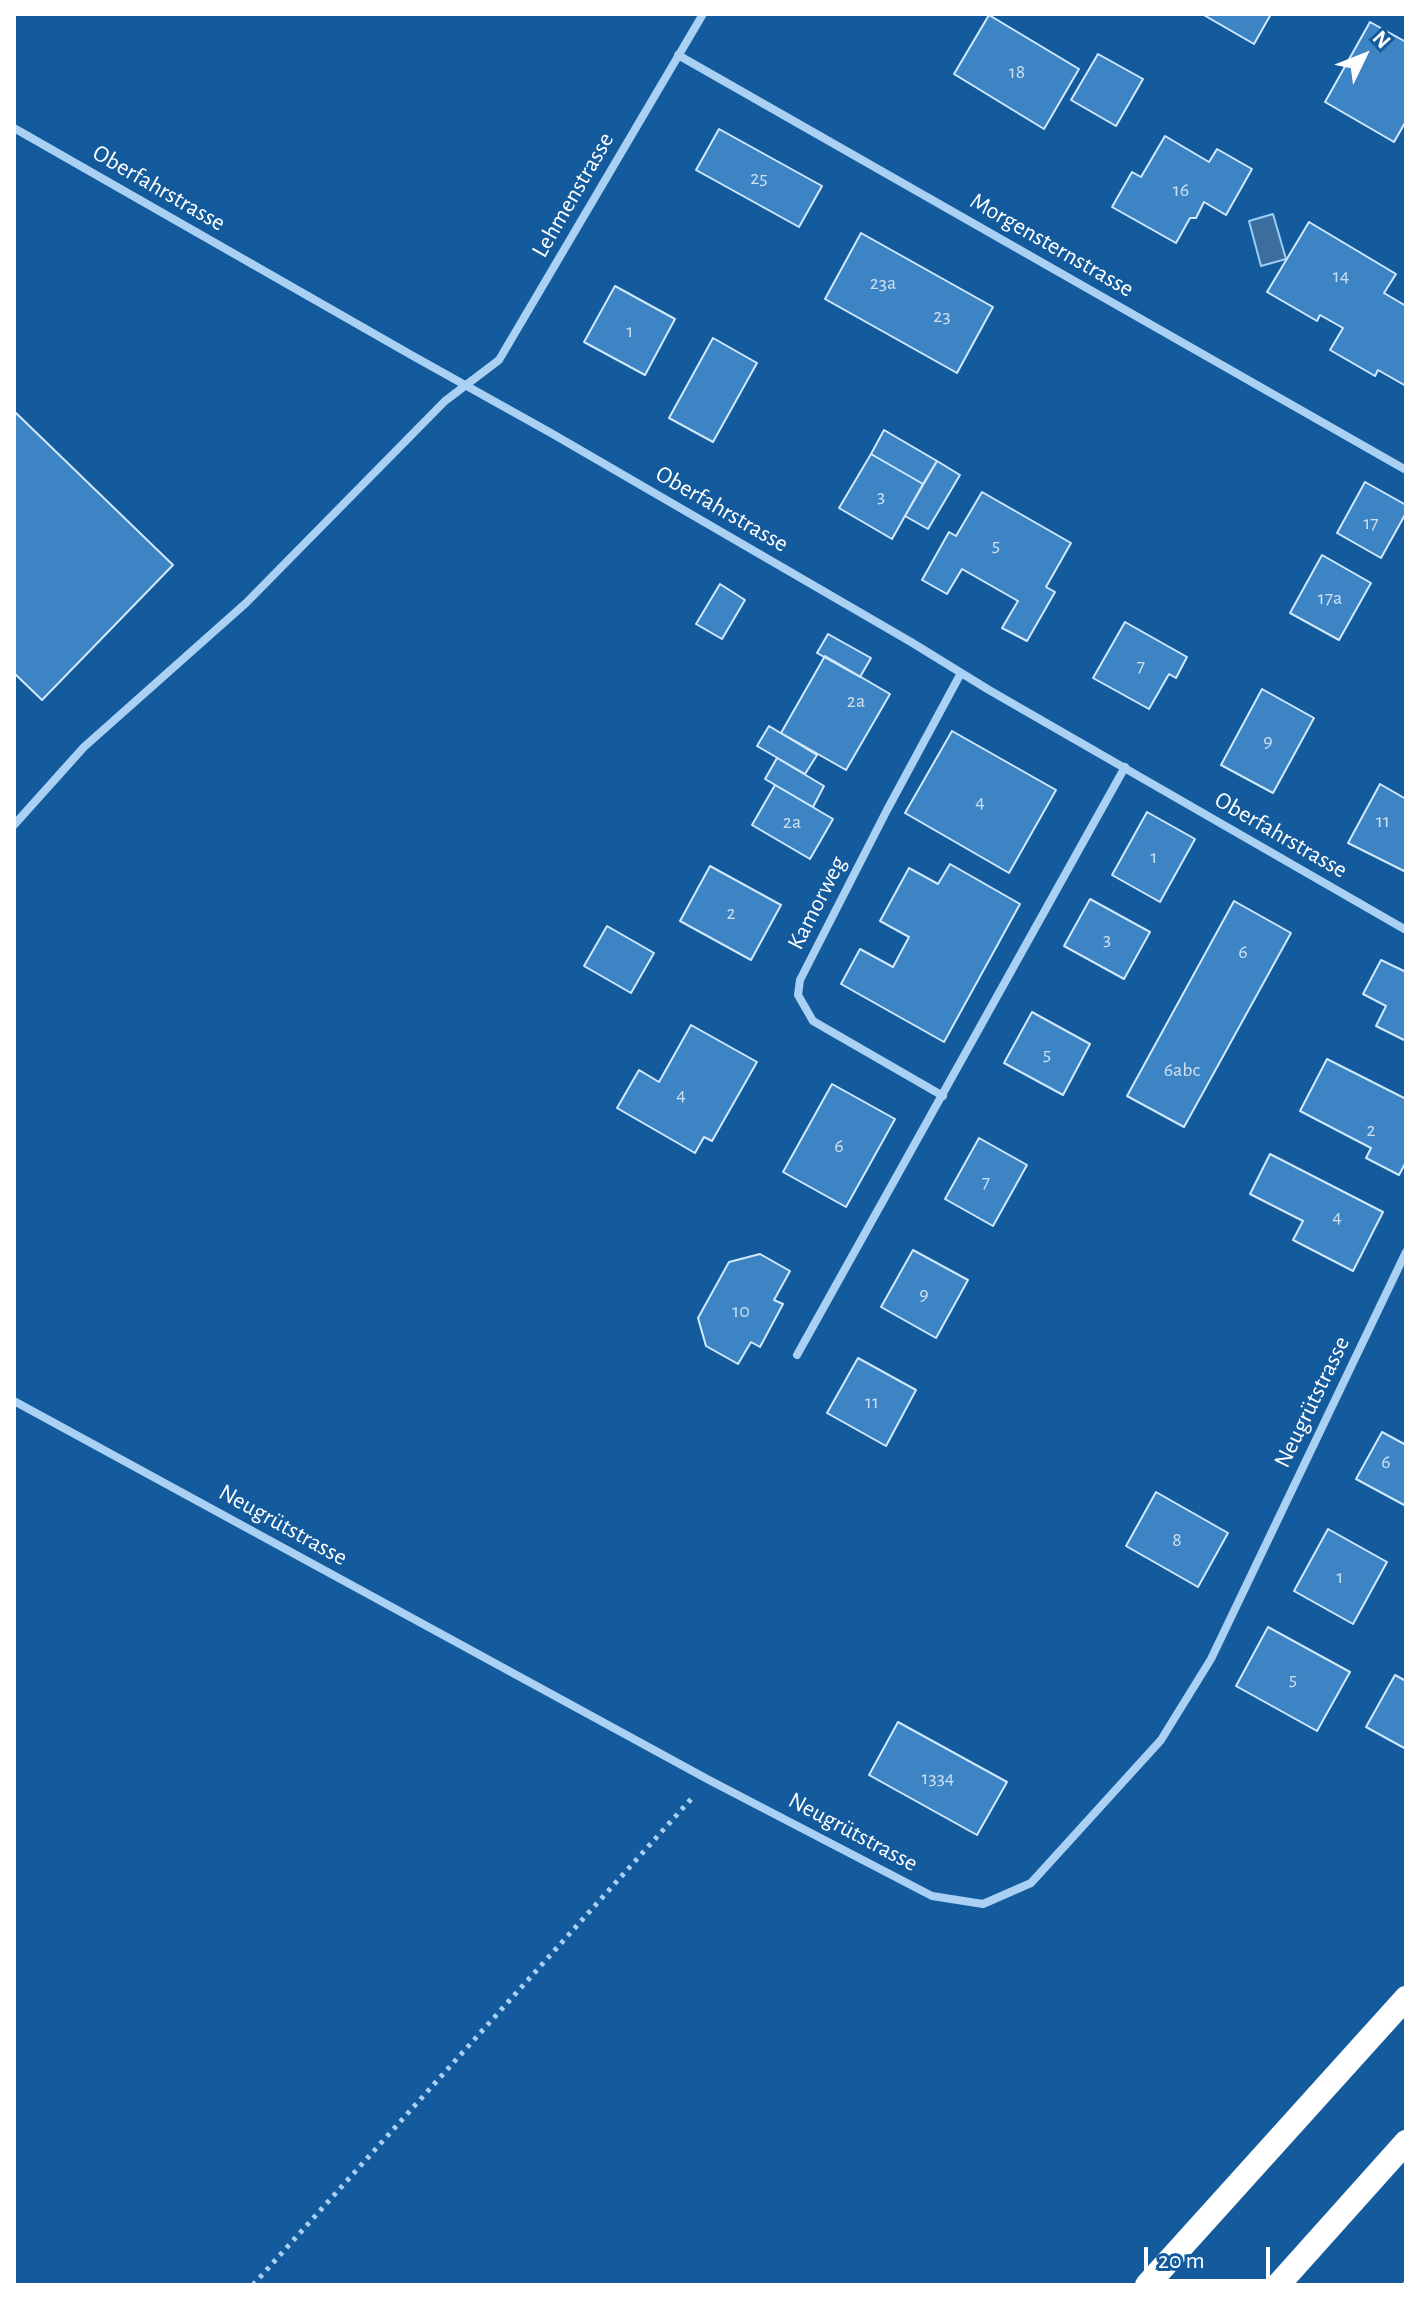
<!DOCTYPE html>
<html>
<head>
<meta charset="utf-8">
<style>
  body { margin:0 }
  #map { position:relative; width:1420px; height:2299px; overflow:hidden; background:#135b9d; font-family:"Alegreya Sans",sans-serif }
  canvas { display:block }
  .frame { position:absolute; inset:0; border:16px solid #fff; pointer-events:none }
  .north { position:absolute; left:1324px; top:16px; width:80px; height:80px; -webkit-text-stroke:6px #135b9d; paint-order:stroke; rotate:47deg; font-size:22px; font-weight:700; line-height:32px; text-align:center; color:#fff }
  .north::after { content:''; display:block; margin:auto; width:28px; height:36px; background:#fff; clip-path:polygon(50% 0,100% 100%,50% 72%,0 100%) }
  .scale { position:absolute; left:1144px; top:2247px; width:126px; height:36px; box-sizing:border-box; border:4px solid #fff; border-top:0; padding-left:10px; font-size:24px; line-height:28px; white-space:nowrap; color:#fff; -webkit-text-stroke:6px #135b9d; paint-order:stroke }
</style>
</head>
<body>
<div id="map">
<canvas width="1420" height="2299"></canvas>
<div class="frame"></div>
<div class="north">N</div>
<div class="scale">20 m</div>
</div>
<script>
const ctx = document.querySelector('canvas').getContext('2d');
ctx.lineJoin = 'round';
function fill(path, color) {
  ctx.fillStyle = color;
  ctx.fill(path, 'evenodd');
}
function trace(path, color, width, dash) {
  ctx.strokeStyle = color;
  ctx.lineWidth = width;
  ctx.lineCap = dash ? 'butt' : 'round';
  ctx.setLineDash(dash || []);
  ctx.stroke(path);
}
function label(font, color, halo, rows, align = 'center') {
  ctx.font = font + ' "Alegreya Sans",sans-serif';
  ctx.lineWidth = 7;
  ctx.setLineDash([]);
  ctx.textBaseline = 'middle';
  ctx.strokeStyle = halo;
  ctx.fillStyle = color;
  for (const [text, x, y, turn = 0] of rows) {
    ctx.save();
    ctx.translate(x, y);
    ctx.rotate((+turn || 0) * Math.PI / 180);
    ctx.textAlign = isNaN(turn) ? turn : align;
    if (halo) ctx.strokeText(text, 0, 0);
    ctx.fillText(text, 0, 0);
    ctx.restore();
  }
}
const water = new Path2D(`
  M1273 214 1286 259 1261 266 1249 221Z`);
fill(water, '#3c6e9d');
trace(water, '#9ccdf7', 2);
const building = new Path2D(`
  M1202 14H1271L1254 44Z
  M989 15 1079 69 1044 129 954 74Z
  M1370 22 1406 42V121L1394 142 1325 102Z
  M1098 54 1143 79 1116 126 1071 100Z
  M719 129 822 186 799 227 696 170Z
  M1165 136 1209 162 1217 149 1252 169 1226 215 1204 202 1196 218H1190L1176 243 1112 207 1132 172 1141 177Z
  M1309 222 1396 274 1384 293 1406 306V386L1378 370 1375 376 1330 350 1343 328 1320 315 1317 321 1267 292Z
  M861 233 993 307 957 373 825 299Z
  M615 286 675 319 645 375 584 342Z
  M713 338 757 363 713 442 669 418Z
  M16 413 173 565 42 700 14 673V415Z
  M884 430 937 461 923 484 871 454Z
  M871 454 923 484 892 539 839 508Z
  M937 461 960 475 928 529 905 516Z
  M1365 482 1406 505V513L1381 558 1337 533Z
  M982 492 1071 543 1046 587 1055 592 1027 641 1002 628 1018 601 962 569 947 594 922 580 949 532 956 536Z
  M1322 555 1371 583 1339 640 1290 613Z
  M720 584 745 600 722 639 696 624Z
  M1125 622 1187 657 1176 678 1169 674 1149 709 1093 678Z
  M828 634 871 658 860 677 817 653Z
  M825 656 890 694 846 770 781 733Z
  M1262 689 1314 718 1273 793 1221 765Z
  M769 726 817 755 805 774 757 746Z
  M952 731 1056 790 1009 873 905 813Z
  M777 758 824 786 813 807 765 779Z
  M1380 784 1406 799V872L1348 843Z
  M775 785 833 819 810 859 752 825Z
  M1147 812 1195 839 1160 902 1112 875Z
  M950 864 1020 904 944 1042 841 984 860 949 893 967 909 937 880 921 909 868 938 884Z
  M710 866 781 905 751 960 680 921Z
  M1090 899 1150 932 1124 979 1064 946Z
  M1234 901 1291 933 1184 1127 1127 1096Z
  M607 926 654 953 631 993 584 966Z
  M1381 960 1406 972V1041L1376 1026 1386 1006 1363 994Z
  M1032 1012 1090 1044 1063 1095 1004 1063Z
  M691 1025 757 1062 712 1141 704 1137 695 1153 617 1108 639 1070 659 1082Z
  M1327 1059 1406 1099V1162L1399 1175 1366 1158 1371 1148 1300 1111Z
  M832 1084 895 1119 846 1207 783 1172Z
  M979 1138 1027 1165 993 1226 945 1199Z
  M1270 1154 1383 1212 1353 1271 1293 1240 1303 1221 1250 1194Z
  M913 1250 968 1280 936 1338 881 1307Z
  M760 1254 790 1271 774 1300 783 1304 760 1347 751 1342 738 1364 706 1346 698 1318 729 1262Z
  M858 1358 916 1390 886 1446 827 1413Z
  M1382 1432 1406 1445V1506L1356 1479Z
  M1156 1492 1228 1533 1198 1587 1126 1546Z
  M1328 1529 1387 1562 1353 1624 1294 1591Z
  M1268 1627 1350 1672 1317 1731 1236 1686Z
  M1395 1675 1406 1681V1749L1366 1727Z
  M898 1722 1007 1782 977 1835 869 1775Z`);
fill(building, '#3d84c4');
trace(building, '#d2e9fd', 2);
trace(new Path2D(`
  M253 2285 692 1798
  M1404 2285 1406 2283`), '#aad1f4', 5, [4, 6]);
trace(new Path2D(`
  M678 55 1406 470
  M14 128 413 356 551 433 911 642 989 690 1406 930
  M14 825 84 747 246 603 445 401 499 360 703 14
  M943 1096 813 1021 798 995 800 980 887 810 961 673
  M797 1355 1125 767
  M14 1401 709 1780 932 1896 983 1904 1031 1883 1161 1740 1211 1659 1406 1252`), '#aad1f4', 8);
trace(new Path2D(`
  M1147 2285 1406 1998
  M1278 2285 1406 2142`), '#fff', 24);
label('20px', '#cee0f0', null, [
  ["18",1017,72],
  ["25",759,178],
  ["16",1181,190],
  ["14",1341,276],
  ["23a",883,283],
  ["23",942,316],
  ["1",630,331],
  ["3",881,496],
  ["17",1371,523],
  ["5",996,545],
  ["17a",1330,598],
  ["7",1141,666],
  ["2a",856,701],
  ["9",1268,741],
  ["4",980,802],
  ["11",1383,821],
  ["2a",792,822],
  ["1",1154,857],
  ["2",731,913],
  ["3",1107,939],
  ["6",1243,952],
  ["5",1047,1054],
  ["6abc",1182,1070],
  ["4",681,1095],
  ["2",1371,1130],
  ["6",839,1146],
  ["7",986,1182],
  ["4",1337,1217],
  ["9",924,1294],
  ["10",741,1311],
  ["11",872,1402],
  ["6",1386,1462],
  ["8",1177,1540],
  ["1",1340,1577],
  ["5",1293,1679],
  ["1334",938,1778]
]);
label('24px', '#fff', '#135b9d', [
  ["Oberfahrstrasse",159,188,30],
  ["Lehmenstrasse",573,195,-60],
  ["Morgensternstrasse",1052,245,30],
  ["Oberfahrstrasse",722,509,30],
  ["Oberfahrstrasse",1281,835,30],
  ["Kamorweg",817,903,-63],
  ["Neugrütstrasse",1312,1402,-64],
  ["Neugrütstrasse",283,1525,29],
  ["Neugrütstrasse",853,1832,28]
]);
</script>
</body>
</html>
